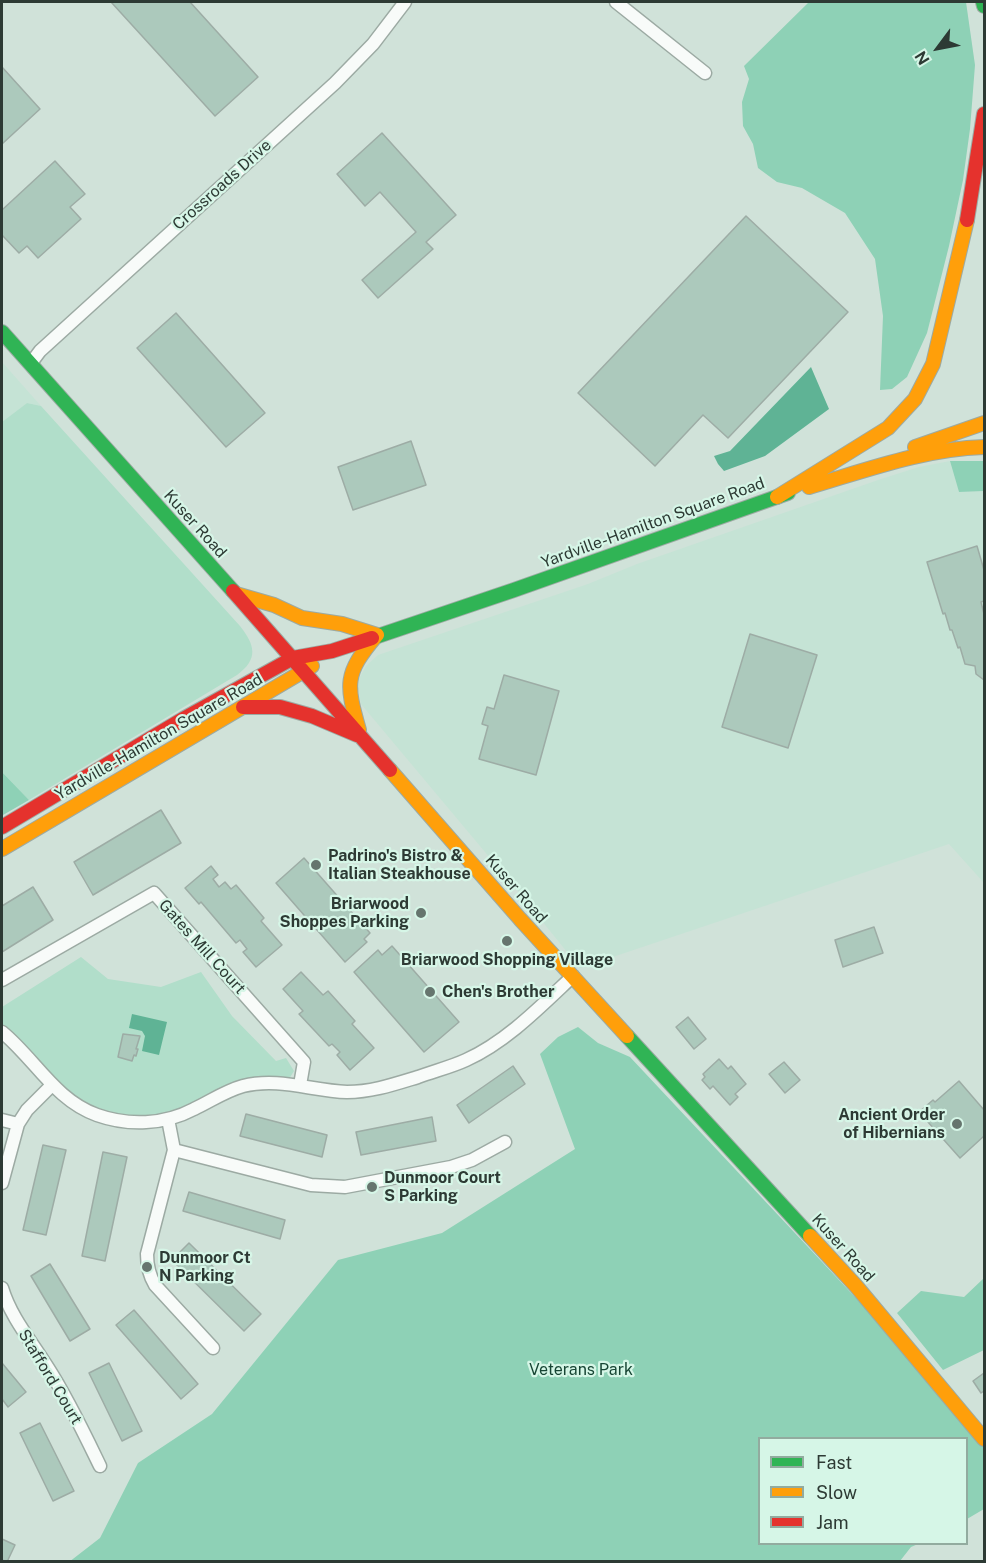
<!DOCTYPE html>
<html>
<head>
<meta charset="utf-8">
<style>
  body { margin:0 }
  #map { position:relative; width:986px; height:1563px; overflow:hidden; background:#d0e2d9; font-family:"Public Sans",sans-serif }
  canvas { display:block }
  .frame { position:absolute; inset:0; border:3px solid #2d3a34; pointer-events:none }
  .legend { position:absolute; left:758px; top:1437px; width:210px; height:108px; box-sizing:border-box; background:#d6f6e7; border:2px solid #92ab9f; margin:0; padding:8px 10px; list-style:none; font-size:18px; color:#2d3a34 }
  .legend li { display:flex; align-items:center; gap:12px; height:30px }
  .legend b { width:30px; border:2px solid #92ab9f }
  .north { position:absolute; left:908px; top:18px; width:60px; height:60px; -webkit-text-stroke:4px #d6f6e7; paint-order:stroke; rotate:238deg; font-size:16px; font-weight:700; line-height:24px; text-align:center; color:#2d3a34 }
  .north::after { content:''; display:block; margin:auto; width:21px; height:27px; background:#2d3a34; clip-path:polygon(50% 0,100% 100%,50% 72%,0 100%) }
</style>
</head>
<body>
<div id="map">
<canvas width="986" height="1563"></canvas>
<div class="frame"></div>
<ul class="legend">
<li><b style="height:8px;background:#30b455"></b>Fast</li>
<li><b style="height:8px;background:#ff9f0a"></b>Slow</li>
<li><b style="height:8px;background:#e5322d"></b>Jam</li>
</ul>
<div class="north">N</div>
</div>
<script>
const ctx = document.querySelector('canvas').getContext('2d');
ctx.lineJoin = 'round';
function fill(path, color) {
  ctx.fillStyle = color;
  ctx.fill(path, 'evenodd');
}
function trace(path, color, width, dash) {
  ctx.strokeStyle = color;
  ctx.lineWidth = width;
  ctx.lineCap = dash ? 'butt' : 'round';
  ctx.setLineDash(dash || []);
  ctx.stroke(path);
}
function label(font, color, halo, rows, align = 'center') {
  ctx.font = font + ' "Public Sans",sans-serif';
  ctx.lineWidth = 4.5;
  ctx.setLineDash([]);
  ctx.textBaseline = 'middle';
  ctx.strokeStyle = halo;
  ctx.fillStyle = color;
  for (const [text, x, y, turn = 0] of rows) {
    ctx.save();
    ctx.translate(x, y);
    ctx.rotate((+turn || 0) * Math.PI / 180);
    ctx.textAlign = isNaN(turn) ? turn : align;
    if (halo) ctx.strokeText(text, 0, 0);
    ctx.fillText(text, 0, 0);
    ctx.restore();
  }
}
fill(new Path2D(`
  M2 362 41 406 27 403 2 422Z
  M950 461 959 492 984 491V883L949 844 580 968 516 889 361 704 358 688 359 679 366 666 378 655 588 584 637 564 881 479 919 467Z`), '#c5e3d5');
fill(new Path2D(`
  M27 403 41 406 240 626C255 645 259 659 237 675L29 800 2 772V422Z
  M81 957 108 979 161 987 201 972 232 1016 276 1061 286 1058 294 1071 289 1079H254L172 1114 129 1119 93 1109 63 1091 13 1034 2 1025V1007Z`), '#b1deca');
fill(new Path2D(`
  M809 2H966L975 65 970 129 963 180 949 246 927 333 907 377 892 389 880 390 883 316 875 259 845 213 802 188 777 182 758 168 753 144 743 126 742 102 749 79 744 66Z
  M950 461H984V491L959 492Z
  M2 772 29 800 3 815H2Z
  M578 1027 598 1043 630 1057 883 1327 984 1444V1509L967 1519 966 1438H760V1544H918L911 1547 900 1561 69 1562 100 1538 138 1463 212 1414 338 1260 442 1233 575 1149 540 1054 558 1037Z
  M984 1278V1350L943 1370 897 1313 921 1291 964 1297Z`), '#8ed1b6');
fill(new Path2D(`
  M811 367 829 409 765 456 724 471 718 464 714 456 730 451Z
  M132 1014 167 1022 159 1055 142 1051 145 1036 142 1031 129 1028Z`), '#5fb395');
const building = new Path2D(`
  M111 2H190L258 77 215 116Z
  M2 67 40 109 2 144Z
  M382 133 456 215 426 242 433 249 378 298 362 280 416 232 380 192 365 206 337 174Z
  M55 161 85 194 70 207 81 219 38 258 27 246 19 253 2 235V210Z
  M746 216 848 312 728 438 703 415 655 466 578 393Z
  M176 313 265 413 226 447 137 348Z
  M411 441 426 485 353 510 338 467Z
  M977 546 984 570V601L981 602 984 614V680L976 674 975 666 965 664 960 647 958 648 952 630H950L945 613 943 614 927 562Z
  M750 634 817 655 788 748 722 727Z
  M504 675 559 691 536 775 479 759 488 726 482 724 487 707 494 709Z
  M161 810 181 843 93 895 74 862Z
  M304 858 370 933 364 939 367 942 345 962 276 883Z
  M211 866 218 875 213 879 219 887 225 882 231 889 236 885 264 918 261 921 282 945 256 967 243 952 247 949 240 940 236 943 201 902 199 904 185 888Z
  M33 887 53 920 2 952V906Z
  M874 927 883 953 843 967 835 940Z
  M392 946 459 1022 424 1052 354 972 378 950 382 955Z
  M301 972 323 995 328 991 355 1021 352 1024 374 1048 350 1070 337 1055 340 1052 332 1044 329 1046 299 1014 303 1011 283 989Z
  M688 1017 706 1039 694 1049 676 1027Z
  M123 1034 140 1036 136 1049H138L136 1056 134 1055 132 1061 118 1057Z
  M719 1059 728 1069 731 1066 746 1084 735 1094 738 1097 730 1105 713 1086 710 1089 702 1080 705 1077 703 1074Z
  M784 1062 800 1080 785 1093 769 1074Z
  M513 1066 525 1084 469 1123 457 1105Z
  M959 1081 984 1110V1136L960 1158 919 1112 933 1100 935 1102Z
  M246 1114 327 1135 322 1157 240 1136Z
  M432 1117 436 1141 361 1155 356 1132Z
  M43 1145 66 1150 46 1235 23 1230Z
  M103 1152 127 1157 105 1261 82 1256Z
  M189 1192 285 1220 280 1239 183 1211Z
  M189 1243 261 1314 244 1331 172 1260Z
  M50 1264 90 1329 70 1341 31 1276Z
  M134 1310 198 1384 181 1399 116 1325Z
  M2 1363 26 1392 8 1407 2 1399Z
  M109 1363 142 1431 122 1441 89 1373Z
  M984 1373V1391L981 1393 973 1381Z
  M40 1423 74 1491 53 1501 20 1433Z
  M2 1539 15 1545 7 1562 2 1560Z`);
fill(building, '#acc9bc');
trace(building, '#9daca5', 1.5);
const street = new Path2D(`
  M616 2 705 73
  M31 363 40 351 335 83 373 44 405 2
  M2 980 154 893 304 1062 300 1085
  M2 1032C35 1059 55 1100 97 1115 128 1126 164 1125 194 1109 211 1101 225 1091 243 1086 279 1077 312 1091 347 1092 372 1092 395 1084 418 1077 434 1071 451 1067 466 1060 506 1042 540 1007 573 976
  M168 1119 174 1150 147 1254C147 1266 149 1275 155 1285L213 1348
  M2 1120 18 1124
  M174 1150 311 1185 345 1187 451 1167 472 1160 505 1142
  M2 1183 18 1124 27 1110 52 1085
  M2 1288C11 1318 32 1342 48 1368 68 1399 84 1433 100 1466`);
const fast = new Path2D(`
  M983 2 984 6
  M2 332 233 591
  M372 638 514 590 788 493
  M627 1036 810 1236`);
const slow = new Path2D(`
  M915 447 984 423
  M809 487C867 470 923 449 984 447
  M777 497 888 428 915 399 933 364 967 220
  M236 594 274 605 302 618 342 624 377 635
  M359 730C346 684 344 674 376 636
  M390 770 520 919 627 1036
  M2 849 312 666
  M810 1236 856 1286 984 1439`);
const jam = new Path2D(`
  M967 220 984 114
  M233 591 390 770
  M243 707H280L312 716 357 735
  M2 827 183 719 293 658 332 651 372 638`);
trace(street, '#9caaa3', 15);
trace(fast, '#9caaa3', 16);
trace(slow, '#9caaa3', 16);
trace(jam, '#9caaa3', 16);
trace(street, '#f8fbf9', 12);
trace(fast, '#30b455', 14);
trace(slow, '#ff9f0a', 14);
trace(jam, '#e5322d', 14);
for (const [x, y, r, color] of [
  [316,865,6,"#66756e"],
  [421,913,6,"#66756e"],
  [507,941,6,"#66756e"],
  [430,992,6,"#66756e"],
  [957,1124,6,"#66756e"],
  [372,1187,6,"#66756e"],
  [147,1267,6,"#66756e"]
]) {
  const dot = new Path2D();
  dot.arc(x, y, r, 0, 2 * Math.PI);
  ctx.fillStyle = color;
  ctx.fill(dot);
  trace(dot, '#d6f6e7', 2);
}
label('16px', '#2d3a34', '#d6f6e7', [
  ["Crossroads Drive",222,185,-42],
  ["Yardville-Hamilton Square Road",653,523,-20],
  ["Kuser Road",195,524,48],
  ["Yardville-Hamilton Square Road",159,737,-30],
  ["Kuser Road",516,889,49],
  ["Gates Mill Court",202,947,48],
  ["Kuser Road",843,1248,48],
  ["Stafford Court",50,1377,59]
]);
label('bold 16px', '#2d3a34', '#d6f6e7', [
  ["Padrino's Bistro &",328,856],
  ["Italian Steakhouse",328,874],
  ["Briarwood",409,904,"right"],
  ["Shoppes Parking",409,922,"right"],
  ["Briarwood Shopping Village",507,960,"center"],
  ["Chen's Brother",442,992],
  ["Ancient Order",945,1115,"right"],
  ["of Hibernians",945,1133,"right"],
  ["Dunmoor Court",384,1178],
  ["S Parking",384,1196],
  ["Dunmoor Ct",159,1258],
  ["N Parking",159,1276]
], 'left');
label('16px', '#174534', '#d6f6e7', [
  ["Veterans Park",581,1370]
]);
</script>
</body>
</html>
